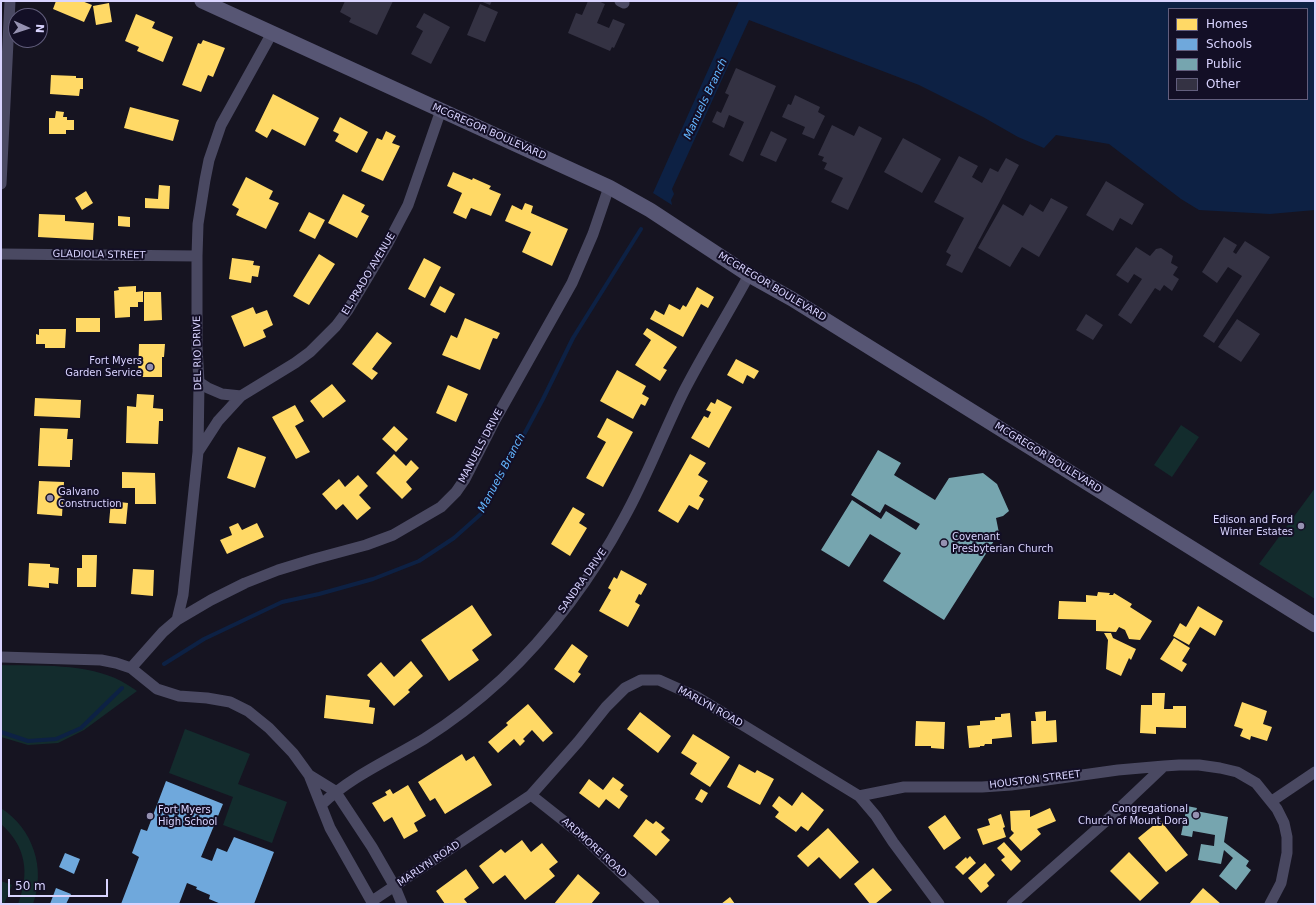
<!DOCTYPE html>
<html>
<head>
<meta charset="utf-8">
<style>
  body { margin:0 }
  #map { position:relative; width:1316px; height:905px; overflow:hidden; background:#161421; font-family:"DejaVu Sans",sans-serif }
  canvas { display:block }
  .frame { position:absolute; inset:0; border:2px solid #d9d4ff; pointer-events:none }
  .legend { position:absolute; left:1168px; top:8px; width:140px; height:92px; box-sizing:border-box; background:#130f26; border:1px solid #625e7d; margin:0; padding:5px 7px; list-style:none; font-size:12px; color:#d9d4ff }
  .legend li { display:flex; align-items:center; gap:8px; height:20px }
  .legend b { width:20px; border:1px solid #625e7d }
  .north { position:absolute; left:8px; top:8px; width:40px; height:40px; box-sizing:border-box; background:#130f26; border:1px solid #625e7d; border-radius:50%; rotate:93deg; font-size:11px; font-weight:700; line-height:16px; text-align:center; color:#d9d4ff }
  .north::after { content:''; display:block; margin:auto; width:14px; height:18px; background:#9591b1; clip-path:polygon(50% 0,100% 100%,50% 72%,0 100%) }
  .scale { position:absolute; left:8px; top:879px; width:100px; height:18px; box-sizing:border-box; border:2px solid #d9d4ff; border-top:0; padding-left:5px; font-size:12px; line-height:14px; white-space:nowrap; color:#d9d4ff; -webkit-text-stroke:3px #130f26; paint-order:stroke }
</style>
</head>
<body>
<div id="map">
<canvas width="1316" height="905"></canvas>
<div class="frame"></div>
<ul class="legend">
<li><b style="height:11px;background:#ffd966"></b>Homes</li>
<li><b style="height:11px;background:#6fa8dc"></b>Schools</li>
<li><b style="height:11px;background:#76a5af"></b>Public</li>
<li><b style="height:11px;background:#343243"></b>Other</li>
</ul>
<div class="north">N</div>
<div class="scale">50 m</div>
</div>
<script>
const ctx = document.querySelector('canvas').getContext('2d');
ctx.lineJoin = 'round';
function fill(path, color) {
  ctx.fillStyle = color;
  ctx.fill(path, 'evenodd');
}
function trace(path, color, width, dash) {
  ctx.strokeStyle = color;
  ctx.lineWidth = width;
  ctx.lineCap = dash ? 'butt' : 'round';
  ctx.setLineDash(dash || []);
  ctx.stroke(path);
}
function label(font, color, halo, rows, align = 'center') {
  ctx.font = font + ' "DejaVu Sans",sans-serif';
  ctx.lineWidth = 4;
  ctx.setLineDash([]);
  ctx.textBaseline = 'middle';
  ctx.strokeStyle = halo;
  ctx.fillStyle = color;
  for (const [text, x, y, turn = 0] of rows) {
    ctx.save();
    ctx.translate(x, y);
    ctx.rotate((+turn || 0) * Math.PI / 180);
    ctx.textAlign = isNaN(turn) ? turn : align;
    if (halo) ctx.strokeText(text, 0, 0);
    ctx.fillText(text, 0, 0);
    ctx.restore();
  }
}
fill(new Path2D(`
  M1181 425 1199 437 1172 477 1154 465Z
  M1315 488V599L1259 564Z
  M1 665C38 666 87 663 121 681 127 684 132 688 137 691L84 730 58 743 28 745 1 737Z
  M185 729 250 754 238 784 287 802 272 843 223 825 233 797 169 773Z
  M1 808C33 829 46 868 33 904H18C30 873 26 846 1 824Z
  M1 881 12 885 4 904H1Z`), '#132c2d');
fill(new Path2D(`
  M739 1H1315V210L1270 214 1199 210 1181 199 1109 144 1056 135 1044 148 1018 137 983 117 919 85 749 20 672 189 674 194 671 200 672 205 653 193ZM1169 9H1307V99H1169Z`), '#0d2144');
fill(new Path2D(`
  M56 1H82L92 5 84 22 53 9Z
  M109 3 112 22 96 25 93 6Z
  M136 14 155 22 152 28 173 37 163 62 137 51 139 47 125 41Z
  M203 40 225 48 213 77 208 75 201 92 182 85 198 43 201 44Z
  M51 75 76 76V78H83V89H80L79 96 50 94Z
  M273 94 319 118 305 146 272 129 267 138 255 131Z
  M130 107 179 120 173 141 124 128Z
  M56 111 64 112 63 117H67V120H74V130H66V134H49V118H55Z
  M340 117 368 132 357 153 335 141 339 134 333 131Z
  M386 131 396 136 392 143 400 146 383 181 361 171 377 138 382 140Z
  M453 172 472 180 473 178 491 186 489 189 501 194 491 216 471 208 466 219 453 213 462 193 447 186Z
  M246 177 273 191 269 199 279 203 266 229 236 215 239 209 232 205Z
  M159 185 170 186 169 209 145 208V198L158 199Z
  M86 191 93 203 82 210 75 198Z
  M343 194 365 205 361 212 369 216 357 238 328 223Z
  M525 203 533 206 531 213 568 229 552 266 522 252 531 232 505 221 512 205 522 210Z
  M309 212 325 220 315 239 299 231Z
  M39 214 65 215V221L94 223 93 240 38 237Z
  M118 216 130 217V227L118 226Z
  M319 254 335 264 309 305 293 296Z
  M232 258 254 261 253 265 260 266 258 277 252 276 251 283 229 279Z
  M424 258 441 267 425 298 408 289Z
  M136 286V292L143 291V302H138V307H130V317L115 318 114 291 119 290 118 287Z
  M440 286 455 294 445 313 430 305Z
  M697 287 714 297 708 308 701 304 683 337 650 319 655 310 664 315 669 304 680 310 683 305 686 307Z
  M144 292H161L162 320 144 321Z
  M253 307 256 314 267 310 273 325 263 330 266 337 244 347 231 316Z
  M76 318H100V332H76Z
  M465 318 500 333 497 339 493 338 480 370 442 355 451 335 457 338Z
  M647 328 677 347 663 368 667 370 660 381 635 365 651 340 643 334Z
  M39 329H66L65 348H45V344H36V334L39 335Z
  M377 332 392 343 372 369 378 373 372 380 352 364Z
  M139 344H165L164 357H162V377H138Z
  M736 359 759 371 754 379 747 375 743 384 727 375Z
  M617 370 646 386 642 394 649 398 645 406 641 404 633 419 600 401Z
  M332 384 346 401 323 418 310 401Z
  M448 385 468 394 456 422 436 413Z
  M137 394 154 395 153 408 163 409V421H159L158 444 126 443 127 406 136 407Z
  M35 398 81 400 80 418 34 416Z
  M717 399 732 407 709 448 691 438 704 416 708 418 711 412 706 410 711 402 715 404Z
  M295 405 304 421 295 426 310 452 296 459 272 417Z
  M607 418 633 432 603 487 586 478 606 442 597 437Z
  M394 426 408 439 396 452 382 439Z
  M40 428 68 429 67 439H73L72 460H70V467L38 466Z
  M238 447 266 457 255 488 227 478Z
  M394 454 406 466 411 460 419 468 406 482 412 489 402 499 376 473Z
  M690 454 706 463 698 475 708 481 699 496 704 499 698 510 689 505 678 523 658 511Z
  M122 472 155 473 156 504H135V488H122Z
  M358 475 368 486 359 495 371 508 357 520 343 504 336 510 322 494 339 479 345 487Z
  M39 481 64 482 62 516 37 514Z
  M111 501 128 503 126 524 109 523Z
  M573 507 585 514 579 523 587 528 570 556 551 544Z
  M238 523 242 530 257 523 264 537 227 554 220 540 232 535 229 527Z
  M82 555H97L96 587H77V568H82Z
  M29 563 50 564V567L59 568 58 584 49 583V588L28 586Z
  M133 569 154 570 153 596 131 594Z
  M621 570 647 584 641 595 639 594 635 602 640 605 628 627 599 611 611 590 608 588 614 577 617 579Z
  M1098 592 1110 593 1109 595H1113L1114 593 1132 604 1130 607 1152 621 1140 640 1129 639 1125 630 1119 627 1116 632 1096 631V620L1058 619 1059 601 1086 602V595L1097 596Z
  M472 605 492 635 472 650 479 660 449 681 421 640Z
  M1198 606 1223 621 1215 636 1200 627 1189 645 1173 636 1180 623 1186 627Z
  M1104 633H1111L1113 638 1136 649 1131 660 1129 658 1121 676 1106 669 1108 640Z
  M1174 638 1190 648 1182 661 1187 664 1182 672 1160 659Z
  M572 644 588 656 578 672 581 674 574 683 554 669Z
  M411 661 423 676 408 690 410 692 394 706 367 675 381 662 394 677Z
  M1152 693H1165L1164 709H1173V706H1186V728L1156 727V734L1140 733 1141 705H1152Z
  M326 695 370 700 369 707 375 708 373 724 324 718Z
  M1242 702 1267 711 1263 724 1272 727 1267 741 1251 736 1250 740 1240 736 1243 729 1234 726Z
  M528 704 553 733 543 742 532 730 523 739 525 741 520 746 514 739 498 753 488 742 508 725 506 723Z
  M1046 711V721L1056 720 1057 742 1032 744 1031 721H1036L1035 712Z
  M640 712 671 736 658 753 627 729Z
  M1010 713 1012 737 992 739V744H985L984 746H980V747L969 748 967 726 980 725V721L995 720V717H1001V714Z
  M916 721 945 722 944 749 931 748V746H915Z
  M693 734 730 757 710 787 690 774 697 763 681 753Z
  M462 754 466 761 474 756 492 785 445 814 435 798 430 801 418 782Z
  M739 764 755 773 757 770 774 779 760 805 727 787Z
  M613 777 624 785 620 790 628 796 619 809 606 799 599 808 579 793 589 779 603 790Z
  M408 785 426 816 414 823 418 831 404 839 392 817 384 822 372 803 387 795 385 792 390 789 393 794Z
  M701 789 708 793 702 803 695 799Z
  M802 792 824 810 808 831 801 826 796 832 775 817 779 812 772 806 779 796 792 806Z
  M1050 808 1056 821 1037 829 1041 834 1021 851 1009 838 1014 833 1011 830 1010 811 1030 810V817Z
  M1001 814 1005 827 1003 828 1006 837 983 845 977 829 990 825 988 819Z
  M945 815 961 838 944 850 928 827Z
  M646 819 653 824 656 821 665 828 661 832 670 840 656 856 633 836Z
  M1160 820 1188 855 1166 872 1138 838Z
  M828 828 859 862 840 879 819 857 808 867 797 856Z
  M522 840 531 852 542 843 558 862 549 869 555 876 525 900 505 875 493 884 479 866 501 849 505 853Z
  M1004 842 1021 861 1011 871 1001 860 1005 857 997 848Z
  M1129 852 1159 883 1140 901 1110 871Z
  M970 856 976 863 963 875 955 867 966 857 967 859Z
  M985 863 995 875 987 883 989 886 981 893 968 878Z
  M873 868 892 890 875 904H870L854 884Z
  M466 869 479 888 464 899 468 904H445L436 891Z
  M578 874 600 893 591 904H554Z
  M1203 888 1221 904H1189Z
  M730 897 735 904H721Z`), '#ffd966');
fill(new Path2D(`
  M166 781 223 804 201 857 212 861 217 848 227 852 234 837 274 852 254 904H221L209 899 210 895 196 889 197 887 187 883 179 904H121L139 857 132 853 141 829 147 831Z
  M65 853 80 859 74 874 59 867Z
  M56 888 71 894 66 904H50Z`), '#6fa8dc');
fill(new Path2D(`
  M878 450 901 463 894 475 935 500 949 478 983 473 997 484 1009 511 1003 516 996 518 999 533 944 620 883 581 901 553 870 534 849 567 821 550 852 500 881 519 886 511 916 530 920 524 885 504 880 513 851 495Z
  M1187 806 1197 808 1196 811 1228 817 1224 842 1249 861 1246 866 1251 870 1236 890 1219 876 1233 858 1224 850 1221 864 1198 860 1201 844 1214 846 1215 835 1193 831 1192 837 1181 835Z`), '#76a5af');
trace(new Path2D(`
  M164 664 204 639 282 602 319 594 373 579 419 561 454 538 482 513 543 399 573 338 641 229
  M1 732 28 741 56 739 81 728 122 688`), '#0d2144', 4);
fill(new Path2D(`
  M345 1H393L377 35 349 22 351 18 340 12Z
  M480 1H492L490 5Z
  M588 1H598L605 4 597 23 609 28 613 19 625 24 614 48 612 47 610 51 568 33 576 13 582 15Z
  M480 4 498 12 485 42 467 35Z
  M424 13 450 27 431 64 411 54 423 31 416 27Z
  M736 68 776 86 743 162 729 155 744 122 729 115 724 128 712 122 717 111 721 113 729 95 725 93Z
  M795 95 820 107 818 112 825 116 814 139 802 134 805 127 782 117 788 104 791 105Z
  M832 125 854 136 859 126 882 138 848 210 831 202 843 178 824 169 827 163 822 161 824 157 818 155Z
  M771 131 787 139 776 162 760 155Z
  M903 138 941 159 922 193 884 172Z
  M959 156 978 166 972 177 982 183 990 168 998 172 1006 158 1019 165 962 273 946 265 951 255 946 252 964 218 934 202Z
  M1106 181 1144 204 1132 225 1120 218 1113 231 1086 215Z
  M1051 198 1068 207 1039 257 1022 247 1010 267 978 248 1003 204 1023 216 1030 204 1043 212Z
  M1224 237 1237 245 1233 252 1236 254 1245 241 1270 257 1214 343 1203 336 1242 276 1228 267 1217 283 1202 272Z
  M1136 247 1150 256 1156 249 1161 248 1173 256 1171 263 1178 267 1173 275 1179 279 1172 291 1164 285 1160 291 1155 288 1131 324 1118 315 1142 279 1134 274 1128 283 1116 275Z
  M1086 314 1103 325 1093 340 1076 330Z
  M1237 319 1260 334 1241 362 1218 347Z`), '#343243');
trace(new Path2D(`
  M620 1 624 3
  M1 184 10 1
  M1 254 197 256
  M199 382 208 388 222 394 241 396 295 363 310 352 336 326 348 310 387 245 408 205 441 110
  M198 452 218 421 241 396
  M177 620 211 600 245 583 278 570 314 559 366 545 393 535 441 507 456 492 465 479 495 420 572 283 593 234 609 187
  M1 657 101 660 116 663 131 668 157 689 179 696 207 698 230 702 248 711 269 728 293 753 309 775 330 828 373 904
  M131 668 163 632 177 620 183 595 198 452 199 382 197 347V256L198 224 205 180 209 160 221 125 272 33
  M309 775 335 791 372 847 395 887 402 904
  M531 795 579 833 654 904
  M859 796 904 787H982L1011 785 1118 770 1164 766
  M1272 801 1315 772
  M321 805C350 777 389 760 424 739 451 722 478 701 502 679 550 634 593 576 624 518 647 477 663 433 684 391 704 352 728 314 749 275
  M372 901 531 795 578 742 606 707 625 688 641 680H659L697 697 859 796 876 816 893 842 939 904
  M1012 904 1106 821 1164 766 1179 765H1199L1220 768 1237 772 1256 783 1277 809 1284 823 1287 837V853L1281 883 1270 904`), '#4a4962', 11);
trace(new Path2D(`
  M202 1 609 187 650 210 749 275 792 299 1315 625`), '#575674', 15);
for (const [x, y, r, color] of [
  [150,367,4,"#9591b1"],
  [50,498,4,"#9591b1"],
  [1301,526,4,"#9591b1"],
  [944,543,4,"#9591b1"],
  [1196,815,4,"#9591b1"],
  [150,816,4,"#9591b1"]
]) {
  const dot = new Path2D();
  dot.arc(x, y, r, 0, 2 * Math.PI);
  ctx.fillStyle = color;
  ctx.fill(dot);
  trace(dot, '#130f26', 1.5);
}
label('10px', '#d9d4ff', '#130f26', [
  ["MCGREGOR BOULEVARD",489,132,24],
  ["GLADIOLA STREET",99,255,1],
  ["EL PRADO AVENUE",369,274,-59],
  ["MCGREGOR BOULEVARD",772,287,31],
  ["DEL RIO DRIVE",198,353,-91],
  ["MANUELS DRIVE",481,446,-62],
  ["MCGREGOR BOULEVARD",1048,458,32],
  ["SANDRA DRIVE",583,581,-55],
  ["MARLYN ROAD",710,707,29],
  ["HOUSTON STREET",1035,780,-7],
  ["ARDMORE ROAD",594,848,42],
  ["MARLYN ROAD",429,864,-34]
]);
label('10px', '#d9d4ff', '#130f26', [
  ["Fort Myers",142,361],
  ["Garden Service",142,373],
  ["Galvano",58,492,"left"],
  ["Construction",58,504,"left"],
  ["Edison and Ford",1293,520],
  ["Winter Estates",1293,532],
  ["Covenant",952,537,"left"],
  ["Presbyterian Church",952,549,"left"],
  ["Congregational",1188,809],
  ["Church of Mount Dora",1188,821],
  ["Fort Myers",158,810,"left"],
  ["High School",158,822,"left"]
], 'right');
label('italic 11px', '#62b6ff', '#130f26', [
  ["Manuels Branch",706,99,-65],
  ["Manuels Branch",502,473,-62]
]);
</script>
</body>
</html>
